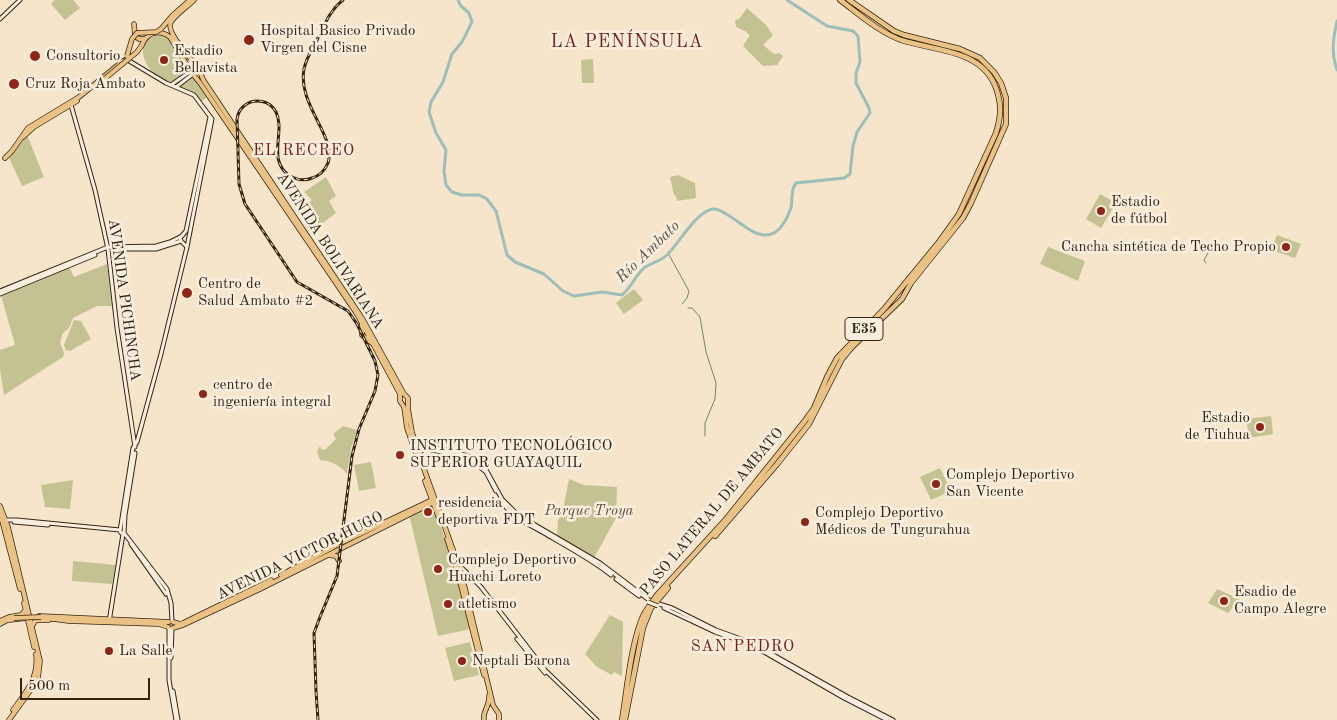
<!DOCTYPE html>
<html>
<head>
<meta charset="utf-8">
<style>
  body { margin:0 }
  #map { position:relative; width:1337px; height:720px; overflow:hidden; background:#f6e5cb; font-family:"Old Standard TT",serif }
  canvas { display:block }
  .scale { position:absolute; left:20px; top:678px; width:130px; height:22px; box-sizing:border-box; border:2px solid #352412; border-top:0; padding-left:6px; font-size:15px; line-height:18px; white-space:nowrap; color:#352412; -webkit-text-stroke:4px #f9eedd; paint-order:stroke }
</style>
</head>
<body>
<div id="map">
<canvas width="1337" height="720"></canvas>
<div class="scale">500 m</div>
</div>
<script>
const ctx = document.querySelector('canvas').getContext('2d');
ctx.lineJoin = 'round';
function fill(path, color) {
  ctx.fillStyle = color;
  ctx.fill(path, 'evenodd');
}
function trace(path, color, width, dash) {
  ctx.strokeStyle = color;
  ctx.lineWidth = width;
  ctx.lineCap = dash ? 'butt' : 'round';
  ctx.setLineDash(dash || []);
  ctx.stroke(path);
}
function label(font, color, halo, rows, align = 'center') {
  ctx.font = font + ' "Old Standard TT",serif';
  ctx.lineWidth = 5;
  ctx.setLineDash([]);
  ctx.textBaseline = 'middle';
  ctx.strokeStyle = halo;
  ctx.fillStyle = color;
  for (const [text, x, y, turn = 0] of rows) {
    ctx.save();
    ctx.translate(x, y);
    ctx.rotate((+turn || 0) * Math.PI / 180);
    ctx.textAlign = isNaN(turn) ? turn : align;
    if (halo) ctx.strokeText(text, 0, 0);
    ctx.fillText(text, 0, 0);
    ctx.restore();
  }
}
fill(new Path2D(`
  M55 0H73L80 8 65 20 51 4Z
  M747 8 766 25 773 35 763 45 774 54 779 53 783 56 777 65 763 66 743 46 750 35 745 31 736 27 735 20 739 19Z
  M159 35C173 37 187 62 182 74 179 78 175 82 169 82 153 82 125 41 159 35Z
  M593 59 594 83H582L581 60Z
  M193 75 209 96 200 102 195 95 178 87Z
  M27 135 44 177 22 186 9 158Z
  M678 175 695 183 696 198 677 201 676 196 674 195 670 177Z
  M326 177 336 196 329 201 336 213 316 228 312 221 307 225 300 213 309 205 308 203 312 200 304 192Z
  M1100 194 1116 203 1101 228 1086 219Z
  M1277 235 1301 244 1295 258 1271 250Z
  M1048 247 1085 261 1078 281 1040 264Z
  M107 264 112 306H97L73 318 69 328 63 333 60 342 64 353 63 357 4 395 0 370V350L15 345 1 295 69 267 74 277Z
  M634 289 643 300 624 314 616 303Z
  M74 320 81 321 91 339 70 351 68 350 66 351 64 345Z
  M1271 416 1273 434 1249 438 1246 419Z
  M343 426 357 430 351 448 347 474C340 465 331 461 320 460L317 451 320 446 322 450 326 449 336 439 333 434Z
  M371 462 376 488 359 491 354 465Z
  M940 468 951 491 931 500 920 477Z
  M569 479 584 485 617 487 616 518 594 558 557 536 558 520 562 515Z
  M73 480 70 509 45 507 41 485Z
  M433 503 456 572 471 629 438 636 409 514Z
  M73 561 116 565 112 584 72 581Z
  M1217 589 1240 599 1228 613 1208 603Z
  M610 615 623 622 622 676 614 672 612 675 597 667 585 654Z
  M470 642 479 675 454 681 445 648Z`), '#c4c292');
trace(new Path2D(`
  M1205 250 1208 253 1204 260 1206 263
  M668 253 689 291 687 298 682 304
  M688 308H692L700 317 706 352 716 383 715 399 705 423V436`), '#738177', 1);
trace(new Path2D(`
  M458 0 461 6 469 13 472 22 462 42 452 54 443 82 431 102 429 112 436 133 446 150 444 171 446 185 452 192 462 195H479L487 199 496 211 507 255 515 262 544 274 563 291 574 296 602 292 622 295C631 288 635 276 644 268 651 263 661 261 667 255 680 242 692 218 709 210 723 203 747 236 766 235 779 235 787 219 791 208 793 200 790 190 796 183L844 178 850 174 853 146 857 132 870 113 869 108 856 83V73L860 62 858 36 853 31 827 26 787 0
  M1337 21C1333 39 1331 53 1337 70`), '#9dbfba', 3);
const secondary = new Path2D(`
  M0 19 20 0
  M171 85 191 71
  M176 87 193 74
  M71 105 95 190 108 249 117 328 135 447
  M186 246 181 241 180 238 186 231 210 117
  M113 249H156L181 241
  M0 291 108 247 156 246 170 242 182 236
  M0 294 95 255
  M415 443 459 453 473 458 485 468 502 499 518 515 600 563 649 600
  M415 446 470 459 486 472 496 491
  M500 499C511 518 531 525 549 536 570 548 592 560 611 575
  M4 520H17L120 530
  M14 522 48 525
  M124 533H121L120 531 133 448 137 442 161 354 187 247 212 119 194 95 166 83 126 59
  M124 533 125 515 135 453
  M124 533 167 589 171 603 172 621
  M131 544 166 594
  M460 566 481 587 545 670 597 720
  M616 579 639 596
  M659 604 672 608 716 630 752 643 848 697 893 720
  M664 608 715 632 752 645 844 698 887 720
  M109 622 123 534
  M169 628V680L176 720
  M517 639 545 673
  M171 658 172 628
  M173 691 178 720`);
const primary = new Path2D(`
  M194 0C187 7 176 14 171 22 165 32 191 59 198 67 201 71 201 77 204 81L362 318 404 394 408 398V409L412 432 424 469 461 572 493 705 499 714V720
  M134 24 135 36 139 39H144
  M161 29 172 16 190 0
  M142 45C147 32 159 29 170 37L192 73 200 83 357 314 400 394V401L404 407 407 428 419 462
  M23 137 34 127 77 101
  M5 158 12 151 28 128 79 97 123 61
  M362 324V335L373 344
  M418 454 425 447
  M425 481 440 521
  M0 506 8 527 40 661 38 678 35 684 9 720
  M0 513 20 589
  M447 539 457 570 484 675
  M328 555 336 556 339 561
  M281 575 341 543 434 499
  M24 603 34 647
  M39 616 169 622
  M46 618 69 621 159 624 168 627
  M9 620 27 618
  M0 621 9 617 21 615 26 610
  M173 622 180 624 183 623 271 580
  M0 624 11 618
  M32 626 36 620H49
  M173 628 183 625 258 590 434 502
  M13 710C26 692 39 678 36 654
  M484 720C482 711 490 707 489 696`);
const highway = new Path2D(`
  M715 536 778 463 809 424 842 359 852 347 902 299 911 283 963 218 971 203 1006 124V98L1001 83 994 72 980 58 960 49 904 35 894 31 849 0
  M622 720C627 690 631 641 644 614 648 607 653 601 657 595L727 518 804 422 814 408 827 377 837 358 885 308 939 242 959 214 996 133C1001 117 1002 105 996 88 982 49 934 51 901 40 879 32 859 14 840 0
  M625 720 643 628 651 608 668 588`);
trace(secondary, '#352412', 5);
trace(primary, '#352412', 5.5);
trace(highway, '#352412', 6);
trace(secondary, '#f9eedd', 3);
trace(primary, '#ebc286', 4);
trace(highway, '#ebc286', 4.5);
const rail = new Path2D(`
  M318 720 316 691 314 633 320 617 337 576 352 456 359 429 375 391 378 375 375 361 357 324 348 311 297 282 245 204 239 184 237 119C240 99 266 94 276 112 286 132 266 160 290 176 297 180 305 181 312 178 319 176 325 170 328 163 337 137 297 104 304 69 306 58 313 48 318 38 325 24 330 10 343 0`);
trace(rail, '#352412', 3);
trace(rail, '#f9eedd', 1, [4]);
const secondaryBridge = new Path2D(`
  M648 602 658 606`);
const primaryBridge = new Path2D(`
  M127 56 132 39 137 33 156 32 161 29
  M102 81 137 52 142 45
  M14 618 41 617`);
trace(secondaryBridge, '#352412', 5, []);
trace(primaryBridge, '#352412', 5.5, []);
trace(secondaryBridge, '#f9eedd', 3);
trace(primaryBridge, '#ebc286', 4);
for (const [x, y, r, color] of [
  [249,40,6,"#8f2418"],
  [35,56,6,"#8f2418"],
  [164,60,5,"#8f2418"],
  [14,84,6,"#8f2418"],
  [1101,211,5,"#8f2418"],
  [1286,247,5,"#8f2418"],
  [187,293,6,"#8f2418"],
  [203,394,5,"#8f2418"],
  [1260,427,5,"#8f2418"],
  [400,455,5,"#8f2418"],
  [936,484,5,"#8f2418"],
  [428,512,5,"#8f2418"],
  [805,522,5,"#8f2418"],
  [438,569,5,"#8f2418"],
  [1224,601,5,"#8f2418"],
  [448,604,5,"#8f2418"],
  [109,651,5,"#8f2418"],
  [462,661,5,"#8f2418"]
]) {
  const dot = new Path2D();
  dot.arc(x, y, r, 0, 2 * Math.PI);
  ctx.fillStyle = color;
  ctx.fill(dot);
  trace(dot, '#f9eedd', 2);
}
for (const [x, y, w] of [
  [864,329,38]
]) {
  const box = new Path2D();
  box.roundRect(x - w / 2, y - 11.5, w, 23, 4);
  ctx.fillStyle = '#f9eedd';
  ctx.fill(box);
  trace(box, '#352412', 1);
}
label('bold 14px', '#352412', null, [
  ["E35",864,329]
]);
label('15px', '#352412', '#f9eedd', [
  ["Hospital Basico Privado",260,31],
  ["Virgen del Cisne",260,48],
  ["Estadio",174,51],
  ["Bellavista",174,68],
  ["Consultorio",46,56],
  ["Cruz Roja Ambato",25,84],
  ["Estadio",1111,202],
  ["de fútbol",1111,219],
  ["Cancha sintética de Techo Propio",1276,247,"right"],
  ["Centro de",198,284],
  ["Salud Ambato #2",198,301],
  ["centro de",213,385],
  ["ingeniería integral",213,402],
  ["Estadio",1250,418,"right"],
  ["de Tiuhua",1250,435,"right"],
  ["INSTITUTO TECNOLÓGICO",410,446],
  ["SUPERIOR GUAYAQUIL",410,463],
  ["Complejo Deportivo",946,475],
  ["San Vicente",946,492],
  ["residencia",438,503],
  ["deportiva FDT",438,520],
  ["Complejo Deportivo",815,513],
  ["Médicos de Tungurahua",815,530],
  ["Complejo Deportivo",448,560],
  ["Huachi Loreto",448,577],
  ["Esadio de",1234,592],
  ["Campo Alegre",1234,609],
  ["atletismo",458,604],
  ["La Salle",119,651],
  ["Neptali Barona",472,661]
], 'left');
label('15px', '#352412', '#f9eedd', [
  ["AVENIDA BOLIVARIANA",330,251,57],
  ["AVENIDA PICHINCHA",124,300,82],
  ["PASO LATERAL DE AMBATO",712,512,-50],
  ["AVENIDA VICTOR HUGO",300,556,-26]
]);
label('italic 15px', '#605338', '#f9eedd', [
  ["Parque Troya",589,511]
]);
ctx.letterSpacing = '1px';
label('16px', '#7a1f14', '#f9eedd', [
  ["EL RECREO",304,151],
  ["SAN PEDRO",743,647]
]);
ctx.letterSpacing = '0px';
label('italic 16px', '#545244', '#f9eedd', [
  ["Río Ambato",648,252,-44]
]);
ctx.letterSpacing = '1px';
label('18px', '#7a1f14', '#f9eedd', [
  ["LA PENÍNSULA",627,42]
]);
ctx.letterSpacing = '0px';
</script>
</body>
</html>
